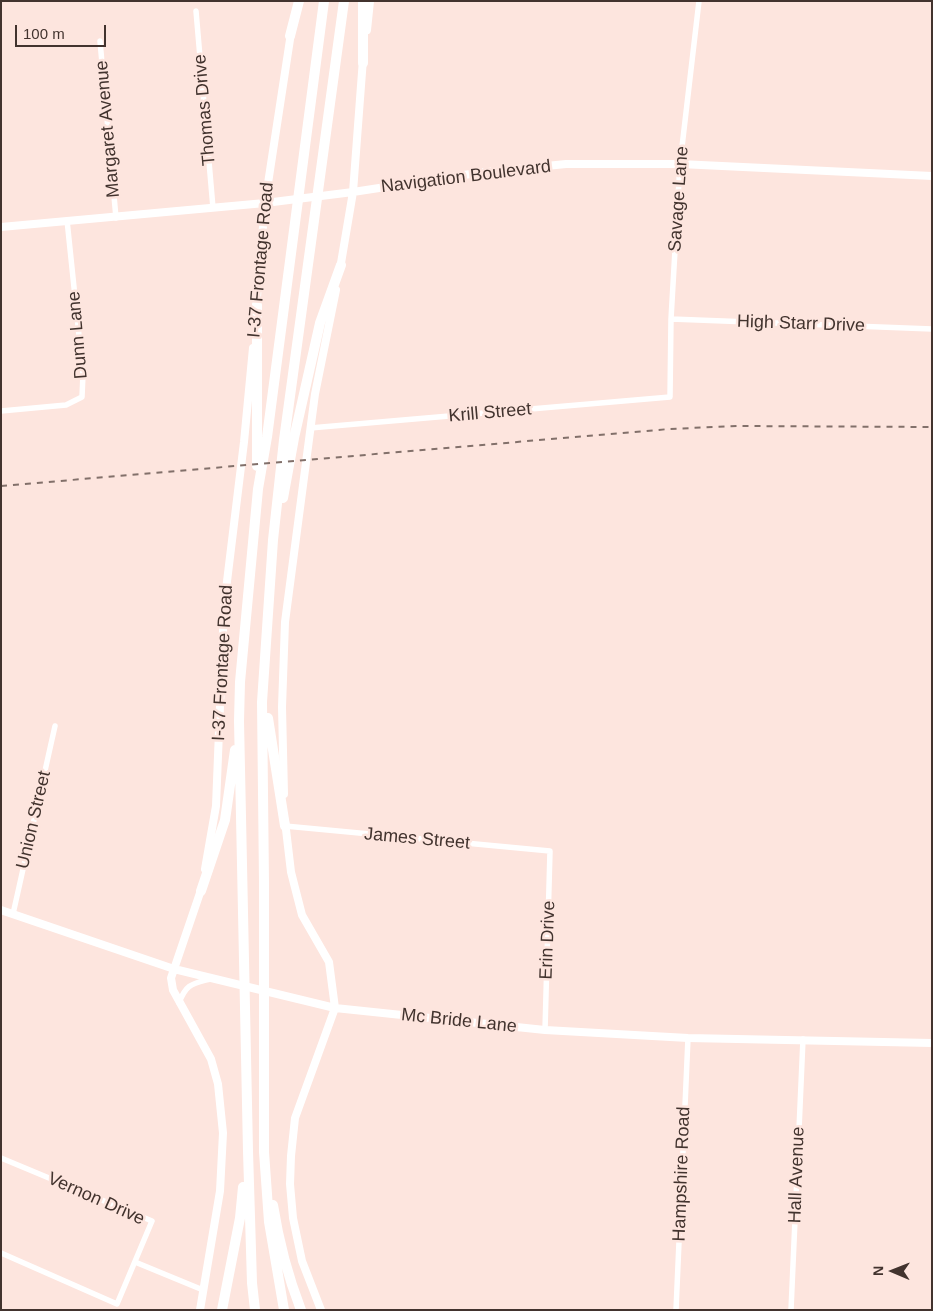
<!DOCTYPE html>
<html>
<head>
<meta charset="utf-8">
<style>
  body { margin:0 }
  #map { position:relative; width:933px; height:1311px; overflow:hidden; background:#fde5de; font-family:Arial,sans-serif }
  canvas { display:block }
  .frame { position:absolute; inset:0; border:2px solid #42332e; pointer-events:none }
  .north { position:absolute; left:868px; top:1246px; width:50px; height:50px; -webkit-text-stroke:4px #fde5de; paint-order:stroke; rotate:271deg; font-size:14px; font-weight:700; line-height:20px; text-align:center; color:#42332e }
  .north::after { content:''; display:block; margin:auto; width:18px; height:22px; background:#42332e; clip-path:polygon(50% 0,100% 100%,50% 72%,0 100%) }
  .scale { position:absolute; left:15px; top:25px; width:91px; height:22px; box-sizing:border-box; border:2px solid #42332e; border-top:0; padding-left:6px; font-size:15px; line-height:18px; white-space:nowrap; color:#42332e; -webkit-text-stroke:4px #fde5de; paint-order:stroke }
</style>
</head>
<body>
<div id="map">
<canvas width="933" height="1311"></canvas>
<div class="frame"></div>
<div class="north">N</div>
<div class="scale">100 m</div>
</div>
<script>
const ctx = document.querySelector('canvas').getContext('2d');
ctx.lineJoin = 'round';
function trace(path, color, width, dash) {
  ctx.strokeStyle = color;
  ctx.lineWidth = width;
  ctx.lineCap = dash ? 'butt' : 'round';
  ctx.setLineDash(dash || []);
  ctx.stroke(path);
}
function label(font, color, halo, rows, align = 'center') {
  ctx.font = font + ' Arial,sans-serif';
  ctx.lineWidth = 5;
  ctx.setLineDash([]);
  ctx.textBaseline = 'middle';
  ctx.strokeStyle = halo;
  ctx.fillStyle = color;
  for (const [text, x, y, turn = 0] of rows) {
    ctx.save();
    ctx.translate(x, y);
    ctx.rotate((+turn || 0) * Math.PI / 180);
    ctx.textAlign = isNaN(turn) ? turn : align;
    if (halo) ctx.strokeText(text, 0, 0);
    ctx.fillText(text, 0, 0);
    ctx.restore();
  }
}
trace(new Path2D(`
  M196 11 213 208
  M100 41 116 218
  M671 319 932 329
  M1 411 66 405 82 397 83 374 67 220
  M310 428 670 397 671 319 680 164 699 1
  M285 826 550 851 545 1030
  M13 914 55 726
  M179 1003C186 984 192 984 210 979
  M1 1158 152 1221 117 1304 1 1253
  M135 1262 203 1290
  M676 1310 688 1038
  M791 1310 803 1039`), '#fff', 5.5);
trace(new Path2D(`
  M367 30 370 1
  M1 227 265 203 353 192 477 173 566 164H680L932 176
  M340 269 353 192 363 59
  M256 309 265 203 291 33
  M284 794 282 707 285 622 315 394 336 290
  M285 821 291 872 302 915 329 962 335 1008 295 1118 291 1156 290 1184 293 1218 302 1261 321 1310
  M205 869 216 806 224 606 244 442 253 348
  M1 910 174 969 335 1008 545 1030 688 1038 932 1043
  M200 1310 220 1191 223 1133 218 1084 211 1059 173 990 171 978 202 887`), '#fff', 8);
trace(new Path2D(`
  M290 36 299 1
  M363 63V1
  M257 305V466
  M283 498 294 438 320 323 341 265
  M268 718 285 826
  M201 891 225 820 235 750
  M273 1205C279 1243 287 1274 301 1310
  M222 1310 240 1218 243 1187
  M255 1310 252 1283 248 1151 239 721 240 682 258 489 267 437 324 1
  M284 1310 269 1222 264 1152V883L262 702 273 540 284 440 344 1`), '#fff', 10);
trace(new Path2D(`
  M1 486 669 429 737 426 932 427`), '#82706a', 2, [6, 6]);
label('18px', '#42332e', '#fde5de', [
  ["Thomas Drive",205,110,-95],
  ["Margaret Avenue",108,129,-95],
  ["Navigation Boulevard",466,177,-7],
  ["Savage Lane",679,199,-86],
  ["I-37 Frontage Road",261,260,-85],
  ["High Starr Drive",801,324,2],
  ["Dunn Lane",78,335,-95],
  ["Krill Street",490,413,-5],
  ["I-37 Frontage Road",223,663,-87],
  ["Union Street",34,820,-77],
  ["James Street",417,839,5],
  ["Erin Drive",548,940,-88],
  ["Mc Bride Lane",459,1021,6],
  ["Hampshire Road",682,1174,-88],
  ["Hall Avenue",797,1175,-88],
  ["Vernon Drive",96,1199,24]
]);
</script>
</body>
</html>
